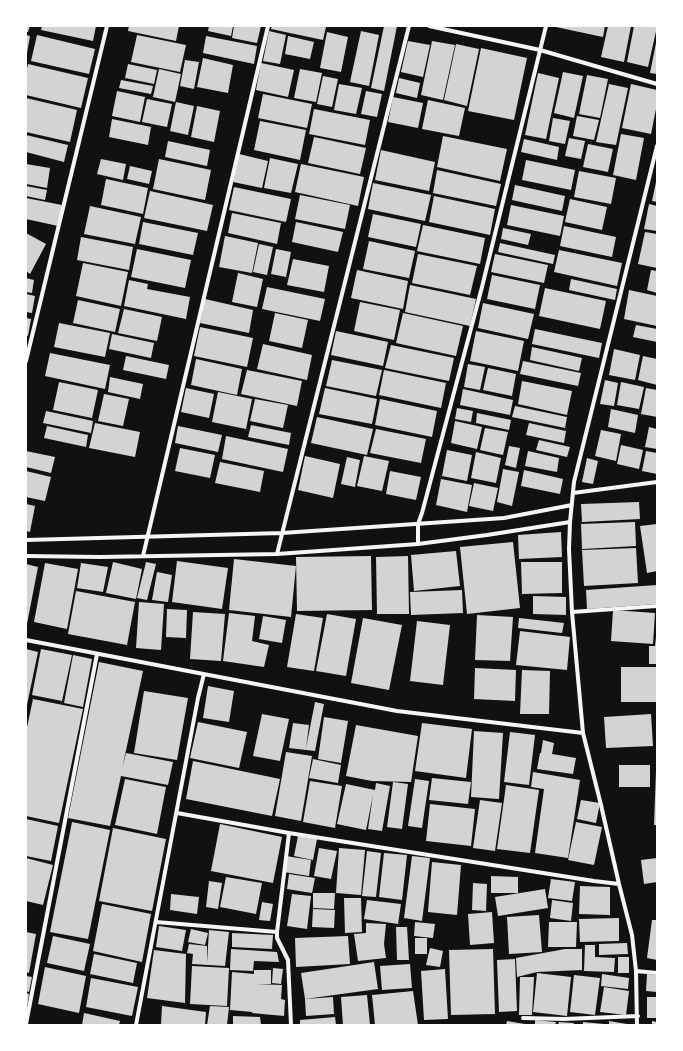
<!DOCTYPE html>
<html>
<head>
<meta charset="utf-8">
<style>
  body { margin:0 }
  #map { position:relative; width:683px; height:1051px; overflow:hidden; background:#111; font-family:Jost,sans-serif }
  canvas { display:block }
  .frame { position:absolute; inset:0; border:27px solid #fff; pointer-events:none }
</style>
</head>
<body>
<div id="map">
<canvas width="683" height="1051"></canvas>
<div class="frame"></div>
</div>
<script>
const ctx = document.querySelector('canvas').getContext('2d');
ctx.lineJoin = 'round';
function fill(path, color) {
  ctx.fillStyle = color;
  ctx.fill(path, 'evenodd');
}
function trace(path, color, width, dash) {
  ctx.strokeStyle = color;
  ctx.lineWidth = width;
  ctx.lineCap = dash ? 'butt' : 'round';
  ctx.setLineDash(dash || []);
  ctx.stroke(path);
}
fill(new Path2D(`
  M26 26H30L28 32H26Z
  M42 26H96L93 41 41 30Z
  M129 26H179L176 41 128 31Z
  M209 26H233L231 36 208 31Z
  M234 26H261L257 43 232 38Z
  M272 26H319L326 27 323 40 271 29Z
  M384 26H397L384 91 371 88Z
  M551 26H605L603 37Z
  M608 26H631L624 62 601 57Z
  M634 26 657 27 648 67 627 62Z
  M269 31 286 35 280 64 263 61Z
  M361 31 379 35 369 86 350 82Z
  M327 32 348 37 341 72 320 68Z
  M26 35 30 36 27 53H26Z
  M37 35 95 49 89 74 31 61Z
  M137 35 186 45 180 72 131 62Z
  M206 36 257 46 254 64 203 53Z
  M288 36 314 42 310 59 285 54Z
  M408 41 430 45 423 77 401 72Z
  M432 41 455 45 443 100 421 95Z
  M656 43H657V74L650 73Z
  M456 44 479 49 467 106 444 100Z
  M481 48 527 58 514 120 468 111Z
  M203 58 233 65 228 93 197 87Z
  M185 60 199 62 194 89 180 86Z
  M261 63 294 70 288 97 256 90Z
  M28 64 88 78 81 108 26 95V73Z
  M128 64 157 70 154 84 125 78Z
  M159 69 181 74 175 102 153 97Z
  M300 69 322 73 316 102 294 98Z
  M563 72 583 76 574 118 554 113Z
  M538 73 559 78 546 139 525 135Z
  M587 75 608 79 600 118 579 114Z
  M323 76 338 79 332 107 317 104Z
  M399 78 420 83 417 98 396 93Z
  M121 80 153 86 151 94 119 88Z
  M339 84 362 88 356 114 334 110Z
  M609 84 628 88 616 145 596 142Z
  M631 84 657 90V104L651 134 622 128Z
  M117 91 145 97 140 122 112 116Z
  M366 91 382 94 377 117 361 114Z
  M263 94 312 104 307 128 258 118Z
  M393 97 423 103 418 128 388 122Z
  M26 98 77 110 70 142 26 132Z
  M147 99 172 104 167 127 142 122Z
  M428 100 465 108 459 136 422 129Z
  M176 102 194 106 188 135 170 131Z
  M197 106 220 111 214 142 191 137Z
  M314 109 370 120 365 145 309 134Z
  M577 116 599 120 594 140 573 136Z
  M553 118 570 121 565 144 549 141Z
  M112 119 151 127 148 145 109 137Z
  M260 121 306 130 300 160 254 150Z
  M621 134 644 138 636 180 613 175Z
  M26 135 68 145 64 162 26 152Z
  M443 136 507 149 500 181 437 167Z
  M314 137 366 148 360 174 308 163Z
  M569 138 585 141 581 159 565 156Z
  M524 139 559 147 557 160 521 152Z
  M168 141 210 150 207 166 165 157Z
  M588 144 613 149 608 172 583 167Z
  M381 150 435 162 429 191 375 180Z
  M239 154 268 161 262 188 233 182Z
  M270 158 298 164 291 193 264 188Z
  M101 159 126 164 123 180 97 174Z
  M159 159 211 170 205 200 153 189Z
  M526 160 575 170 571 190 522 180Z
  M26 164 50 168 47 188 26 184Z
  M301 164 364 177 358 206 295 192Z
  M130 166 152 171 149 184 127 179Z
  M437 170 501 184 496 206 433 193Z
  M579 171 616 178 611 204 574 197Z
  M106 179 148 188 143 214 101 205Z
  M656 182H657V202L652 201Z
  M373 183 431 195 425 221 368 209Z
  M515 185 565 196 562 211 512 200Z
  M26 186 47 190 45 200 26 196Z
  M234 187 291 199 286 222 229 210Z
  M150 191 213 205 207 231 144 218Z
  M300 195 350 205 345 229 295 219Z
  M434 196 495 209 490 235 429 222Z
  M26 198 62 205 58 226 26 219Z
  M570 199 607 207 602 230 565 222Z
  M649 204 657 206V231L644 229Z
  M511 205 564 216 560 236 507 225Z
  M90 206 141 217 135 244 84 234Z
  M232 213 281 223 277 244 228 233Z
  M373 214 421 224 416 247 368 237Z
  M143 222 198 233 193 255 139 244Z
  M296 222 343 232 338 252 292 242Z
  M423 225 485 238 480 264 417 251Z
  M564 226 616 237 612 257 560 246Z
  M503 228 531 234 528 245 501 239Z
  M645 232 657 234V268L638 264Z
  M26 233 46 244 30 274 26 271Z
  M225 236 258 243 252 273 219 267Z
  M81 237 133 247 129 270 77 260Z
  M369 241 415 251 409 278 363 269Z
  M500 243 555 255 553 264 498 252Z
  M259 244 273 247 267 275 253 272Z
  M137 249 191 260 185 288 131 277Z
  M276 249 291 252 286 277 271 274Z
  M559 250 622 263 617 286 554 272Z
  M418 254 477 266 470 295 412 283Z
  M495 254 548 265 544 283 491 272Z
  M293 259 329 266 324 292 287 285Z
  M83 263 128 272 121 306 76 296Z
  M357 270 408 281 403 309 351 298Z
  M651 270 657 271V293L647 290Z
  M238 273 263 279 257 307 232 302Z
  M492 275 540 285 535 309 487 299Z
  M26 278 34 280 32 293 26 292Z
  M571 279 617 289 615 300 569 290Z
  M129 280 148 284 147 289 190 297 186 319 143 310 146 299 143 310 124 306Z
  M410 285 476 299 470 326 405 312Z
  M267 287 325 299 320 321 262 309Z
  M545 288 606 301 600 329 539 316Z
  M629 290 657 296V326L624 319Z
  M26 294 35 296 32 313 26 312Z
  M205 299 253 310 249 333 200 323Z
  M78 300 120 309 115 332 73 323Z
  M360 302 400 310 394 340 354 331Z
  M483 303 534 314 528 339 478 328Z
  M124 309 162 317 157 341 118 333Z
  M275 313 308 320 302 348 269 341Z
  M403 313 463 326 456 356 396 343Z
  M26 318 31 319 28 336 26 335Z
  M59 323 110 333 105 357 54 347Z
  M636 325 657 329V342L633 337Z
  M200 327 253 338 247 367 194 356Z
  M535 329 602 343 599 358 532 344Z
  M336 331 388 342 383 366 331 355Z
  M476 331 524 341 518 371 470 361Z
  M112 334 154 343 151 358 109 349Z
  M263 344 312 355 307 380 257 369Z
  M391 345 454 358 449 381 385 368Z
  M532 347 582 358 579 371 530 360Z
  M614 349 640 355 635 380 609 375Z
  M50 353 110 365 105 389 45 376Z
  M126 356 169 365 166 379 123 370Z
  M643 356 657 359V385L638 380Z
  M196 359 242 369 237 395 191 385Z
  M332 360 382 370 376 396 326 386Z
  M523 361 581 373 578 386 520 374Z
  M468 364 485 367 480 390 464 387Z
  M488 368 516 374 512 396 483 390Z
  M247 370 302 381 297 406 241 394Z
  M384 370 446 383 441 408 379 395Z
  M110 377 143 384 140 399 108 392Z
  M605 380 618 383 614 406 600 404Z
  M522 381 572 391 567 415 518 404Z
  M59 382 98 390 92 418 53 410Z
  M621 382 644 387 639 409 617 405Z
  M186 388 214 394 209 418 181 412Z
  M325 388 377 399 372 424 319 414Z
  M646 388 657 390V417L641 414Z
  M463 389 513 400 510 415 460 405Z
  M218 392 252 399 246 429 212 422Z
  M104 394 129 399 123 426 98 421Z
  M255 399 288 405 283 428 250 421Z
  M380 399 437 411 432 437 375 425Z
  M515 406 567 417 565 428 512 417Z
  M457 408 473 411 471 422 455 419Z
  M611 409 638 415 635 433 608 427Z
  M46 411 93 421 91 433 43 423Z
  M477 413 511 420 509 430 476 423Z
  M317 417 373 429 367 455 311 443Z
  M455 421 482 427 477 449 451 443Z
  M95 423 140 432 135 457 89 448Z
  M529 423 566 431 564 443 526 435Z
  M251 425 291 433 289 445 248 437Z
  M47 426 88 435 86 447 44 438Z
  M178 426 222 435 218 452 175 443Z
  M649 427 657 429V449L645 447Z
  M485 428 508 432 503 455 480 450Z
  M376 429 426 439 421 463 370 453Z
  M601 430 621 434 616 461 595 456Z
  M226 436 288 449 283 472 222 459Z
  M539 440 570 447 567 457 536 450Z
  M621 445 643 450 639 469 617 464Z
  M509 446 520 448 516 468 505 465Z
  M180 448 215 455 210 478 175 471Z
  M447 450 472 455 467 481 442 476Z
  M26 451 55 457 51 473 26 467Z
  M528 451 559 458 557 472 525 466Z
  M646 451 657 453V474L642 471Z
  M476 452 501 458 496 483 471 478Z
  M305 456 340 464 333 498 298 490Z
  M364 456 389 461 382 491 357 486Z
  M347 457 360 460 355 487 341 484Z
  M587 458 598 461 593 484 582 482Z
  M220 462 264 471 260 492 215 483Z
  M503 469 519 472 512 506 497 502Z
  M524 470 563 479 560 494 521 486Z
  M26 471 51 477 45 501 26 497Z
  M390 471 421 477 416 500 386 494Z
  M441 479 472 485 467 512 436 505Z
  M474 483 498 488 493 511 469 506Z
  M639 502 640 519 582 522 581 504Z
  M26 504 35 506 30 532 26 531Z
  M635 522 636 546 582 549 581 524Z
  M657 524V571L647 573 640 526Z
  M561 532 562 557 519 559 518 535Z
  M513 542 520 608 467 614 460 547Z
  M636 548 638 583 584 586 582 550Z
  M456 551 460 586 414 591 411 555Z
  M371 556 372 610 297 611 296 557Z
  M408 556 409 614H377L376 557Z
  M234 559 296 566 291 617 229 610Z
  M177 561 228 568 222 609 172 602Z
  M113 562 142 569 136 599 106 593Z
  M146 562 156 564 147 600 137 598Z
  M521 562H562V593L522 594Z
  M45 563 78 569 67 629 34 622Z
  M81 563 108 567 103 592 77 588Z
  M26 564 38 567 27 624H26Z
  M157 572 172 575 168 602 152 600Z
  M657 585V604L587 609 586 590Z
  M462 590 463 613 411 615 410 592Z
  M76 591 135 602 127 645 68 634Z
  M533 596 566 597V615L533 614Z
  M139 602 164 604 161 650 136 648Z
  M167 609 187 610 186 638 166 637Z
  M613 610 655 613 653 644 611 641Z
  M193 612 225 614 221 661 190 659Z
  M229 613 255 616 252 641 269 645 264 667 223 661Z
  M296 614 323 618 314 671 287 667Z
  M327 614 356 619 346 676 316 671Z
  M477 615 513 617 510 661 475 660Z
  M263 616 286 620 282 643 259 639Z
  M363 618 402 625 389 690 351 683Z
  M519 618 564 623 562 633 518 628Z
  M417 621 450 625 443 685 410 681Z
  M520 631 570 637 567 670 516 665Z
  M656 637 657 664H649V646H655Z
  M26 649 38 652 27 705H26Z
  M41 649 72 655 62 701 32 695Z
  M73 655 92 659 83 707 64 703Z
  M99 662 143 671 122 769 126 753 173 762 168 785 121 776 110 826 68 818Z
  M621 667H657V702H621Z
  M475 668 516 670 515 701 474 699Z
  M522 670 550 671 549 714H520Z
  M208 686 234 691 229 722 203 718Z
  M144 691 188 698 177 760 134 753Z
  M33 699 83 709 59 823 26 816V732Z
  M315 702 324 704 315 751 289 748 293 723 309 725 306 748Z
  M262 714 289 719 280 761 253 756Z
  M651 714 653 746 606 748 604 717Z
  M324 717 348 721 341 763 318 759Z
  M198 722 247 732 239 768 190 758Z
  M422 723 472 729 466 778 415 771Z
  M356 725 418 736 411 782 372 781 346 776Z
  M474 731 503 733 499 799 471 797Z
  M510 732 535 735 529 785 504 782Z
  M543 740 554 743 552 754 576 758 573 774 537 769 540 753H541Z
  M286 752 312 756 301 821 275 816Z
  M313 759 341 765 338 783 309 778Z
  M193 761 280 779 272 816 186 799Z
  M619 765H650V787H619Z
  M656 771H657V825H654Z
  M533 772 580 780 568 858 535 853 544 789 531 787Z
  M432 778 471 782 468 804 429 800Z
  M125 779 166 787 157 834 115 825Z
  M415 779 429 781 422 828 408 826Z
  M310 781 342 786 335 828 303 822Z
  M393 782 408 784 402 829 387 827Z
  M376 783 390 786 382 831 368 829 373 795 366 830 337 824 346 784 375 790Z
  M506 785 539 790 530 853 497 849Z
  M480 800 502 803 495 851 473 848Z
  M581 800 600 803 596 823 577 819Z
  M430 804 475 809 471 846 426 841Z
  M26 819 58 826 51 861 26 856Z
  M72 822 110 830 88 939 50 932Z
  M576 822 602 827 594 865 568 860Z
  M220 824 282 837 273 883 211 871Z
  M113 828 166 839 152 911 99 901Z
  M298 836 317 839 313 860 294 856Z
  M319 848 337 851 331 879 314 876Z
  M339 848 365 850 361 895 336 893Z
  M367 851 381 853 376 897 362 896Z
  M384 853 407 855 402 900 379 897Z
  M286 856 311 860 309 876 284 872Z
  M412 856 430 858 422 921 404 918Z
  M26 858 53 865 43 905 26 901Z
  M657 858V882L644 884 641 860Z
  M432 862 461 865 457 915 428 912Z
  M289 874 315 878 312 893 287 889Z
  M491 876 518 877V893H491Z
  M226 877 262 883 256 914 220 907Z
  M551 879 575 882 572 901 548 898Z
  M209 881 222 883 218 909 206 907Z
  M473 883 487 884 486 911 472 910Z
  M580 886 610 887V915L579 914Z
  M545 889 548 908 498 916 495 897Z
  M313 893H335L334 909 313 908Z
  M171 894 199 897 197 914 170 910Z
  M292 894 311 896 307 929 287 926Z
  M344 898H361L362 932 345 933Z
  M367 900 401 904 398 924 364 919Z
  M552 900 573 903 571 921 550 918Z
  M262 902 273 904 270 921 259 920Z
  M102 904 151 914 142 962 93 951Z
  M313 909 335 910 334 928 312 927Z
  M492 912 494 943 470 945 468 914Z
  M539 915 542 952 509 954 507 917Z
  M619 918V941L580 942 579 919Z
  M652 920H657V960L647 958Z
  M415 922 435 924 433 938 414 936Z
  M549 922H577L576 947H548Z
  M366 923 386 924 384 944 386 958 358 961 354 934 366 933Z
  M159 926 186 930 182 951 156 947Z
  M396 927H407L409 960H397Z
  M191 929 208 933 205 945 188 942Z
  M209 930 229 932 225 966 192 964 193 954 187 953 189 944 207 946V963Z
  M26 932 36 934 29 973 26 972Z
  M232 933 273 935 272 949 232 947Z
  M53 936 90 944 84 971 47 963Z
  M348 936 350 964 296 967 295 938Z
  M415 938H427V954H415Z
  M627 943 628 954 599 955V944Z
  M585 945H595V957L615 958 614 972 584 971Z
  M430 948 443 951 440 967 426 965Z
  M231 949 277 952 279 962 254 961 253 971 230 970Z
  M493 949 495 1014 451 1015 449 950Z
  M565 949H582V970L537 972 517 977 516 958Z
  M154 950 186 954 185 1003 147 998Z
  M94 954 137 963 133 983 90 974Z
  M618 957H629V973H618Z
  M515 959 517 1011 499 1012 497 960Z
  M374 962 378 989 305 999 301 973Z
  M410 964 412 988 382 990 380 966Z
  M192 966 229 968 227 1006 190 1004Z
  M45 967 86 976 79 1013 38 1004Z
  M273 968 283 969 281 984 272 983Z
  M445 969 448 1019 424 1020 421 971Z
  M254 970H271V984H256L282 985 281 999 285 1000 284 1016 252 1013V1012L230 1010 232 972 254 974Z
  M537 973 571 977 567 1016 533 1012Z
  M602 974 629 978 628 989 601 986Z
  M647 974 657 975V992L646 991Z
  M574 975 600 978 595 1015 570 1012Z
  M26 976 32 977 29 992 26 991Z
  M520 977H534L532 1015H519Z
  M91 978 138 987 132 1016 86 1007Z
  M604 987 629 991 626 1015 600 1012Z
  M413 991 418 1025H375L372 995Z
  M26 993 29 994 27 1008H26Z
  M367 995 370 1025H343L341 997Z
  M333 997 334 1014 306 1016 305 999Z
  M647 997H657V1018H647Z
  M162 1006 206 1012 205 1025H161Z
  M210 1006 229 1007 227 1025H207Z
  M84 1013 120 1021 119 1025H82Z
  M233 1016 260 1017 261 1025H233Z
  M335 1017 336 1025H300V1020Z
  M535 1020 556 1022 555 1025H535Z
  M507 1021 525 1024V1025H506Z
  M609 1021 627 1024V1025H609Z
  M652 1021 657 1022V1025H652Z
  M559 1022 574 1023 573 1025H558Z
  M583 1022 604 1024V1025H583Z`), '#d3d3d3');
trace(new Path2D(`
  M429 26 540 50 657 84
  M26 361 107 26
  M573 493 657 482
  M26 540 282 533 504 518 572 505
  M418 544V524L422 513 482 287 546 26
  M277 554 409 26
  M26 556 100 557 277 554 418 544 487 535 570 522
  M143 556 268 26
  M572 612 657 606
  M26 640 397 711 583 733
  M177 813 289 833 594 881 619 884
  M289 833 277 932V938L288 960 291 1025
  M156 922 277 932
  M636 971 657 973
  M523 1018 564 1019 638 1016
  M26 1024 97 654
  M136 1025 198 698 204 674
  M637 1025 636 971 632 935 619 884 601 805 583 733 572 612 569 549 570 522 574 482 657 146`), '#f5f5f5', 4);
</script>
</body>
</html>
